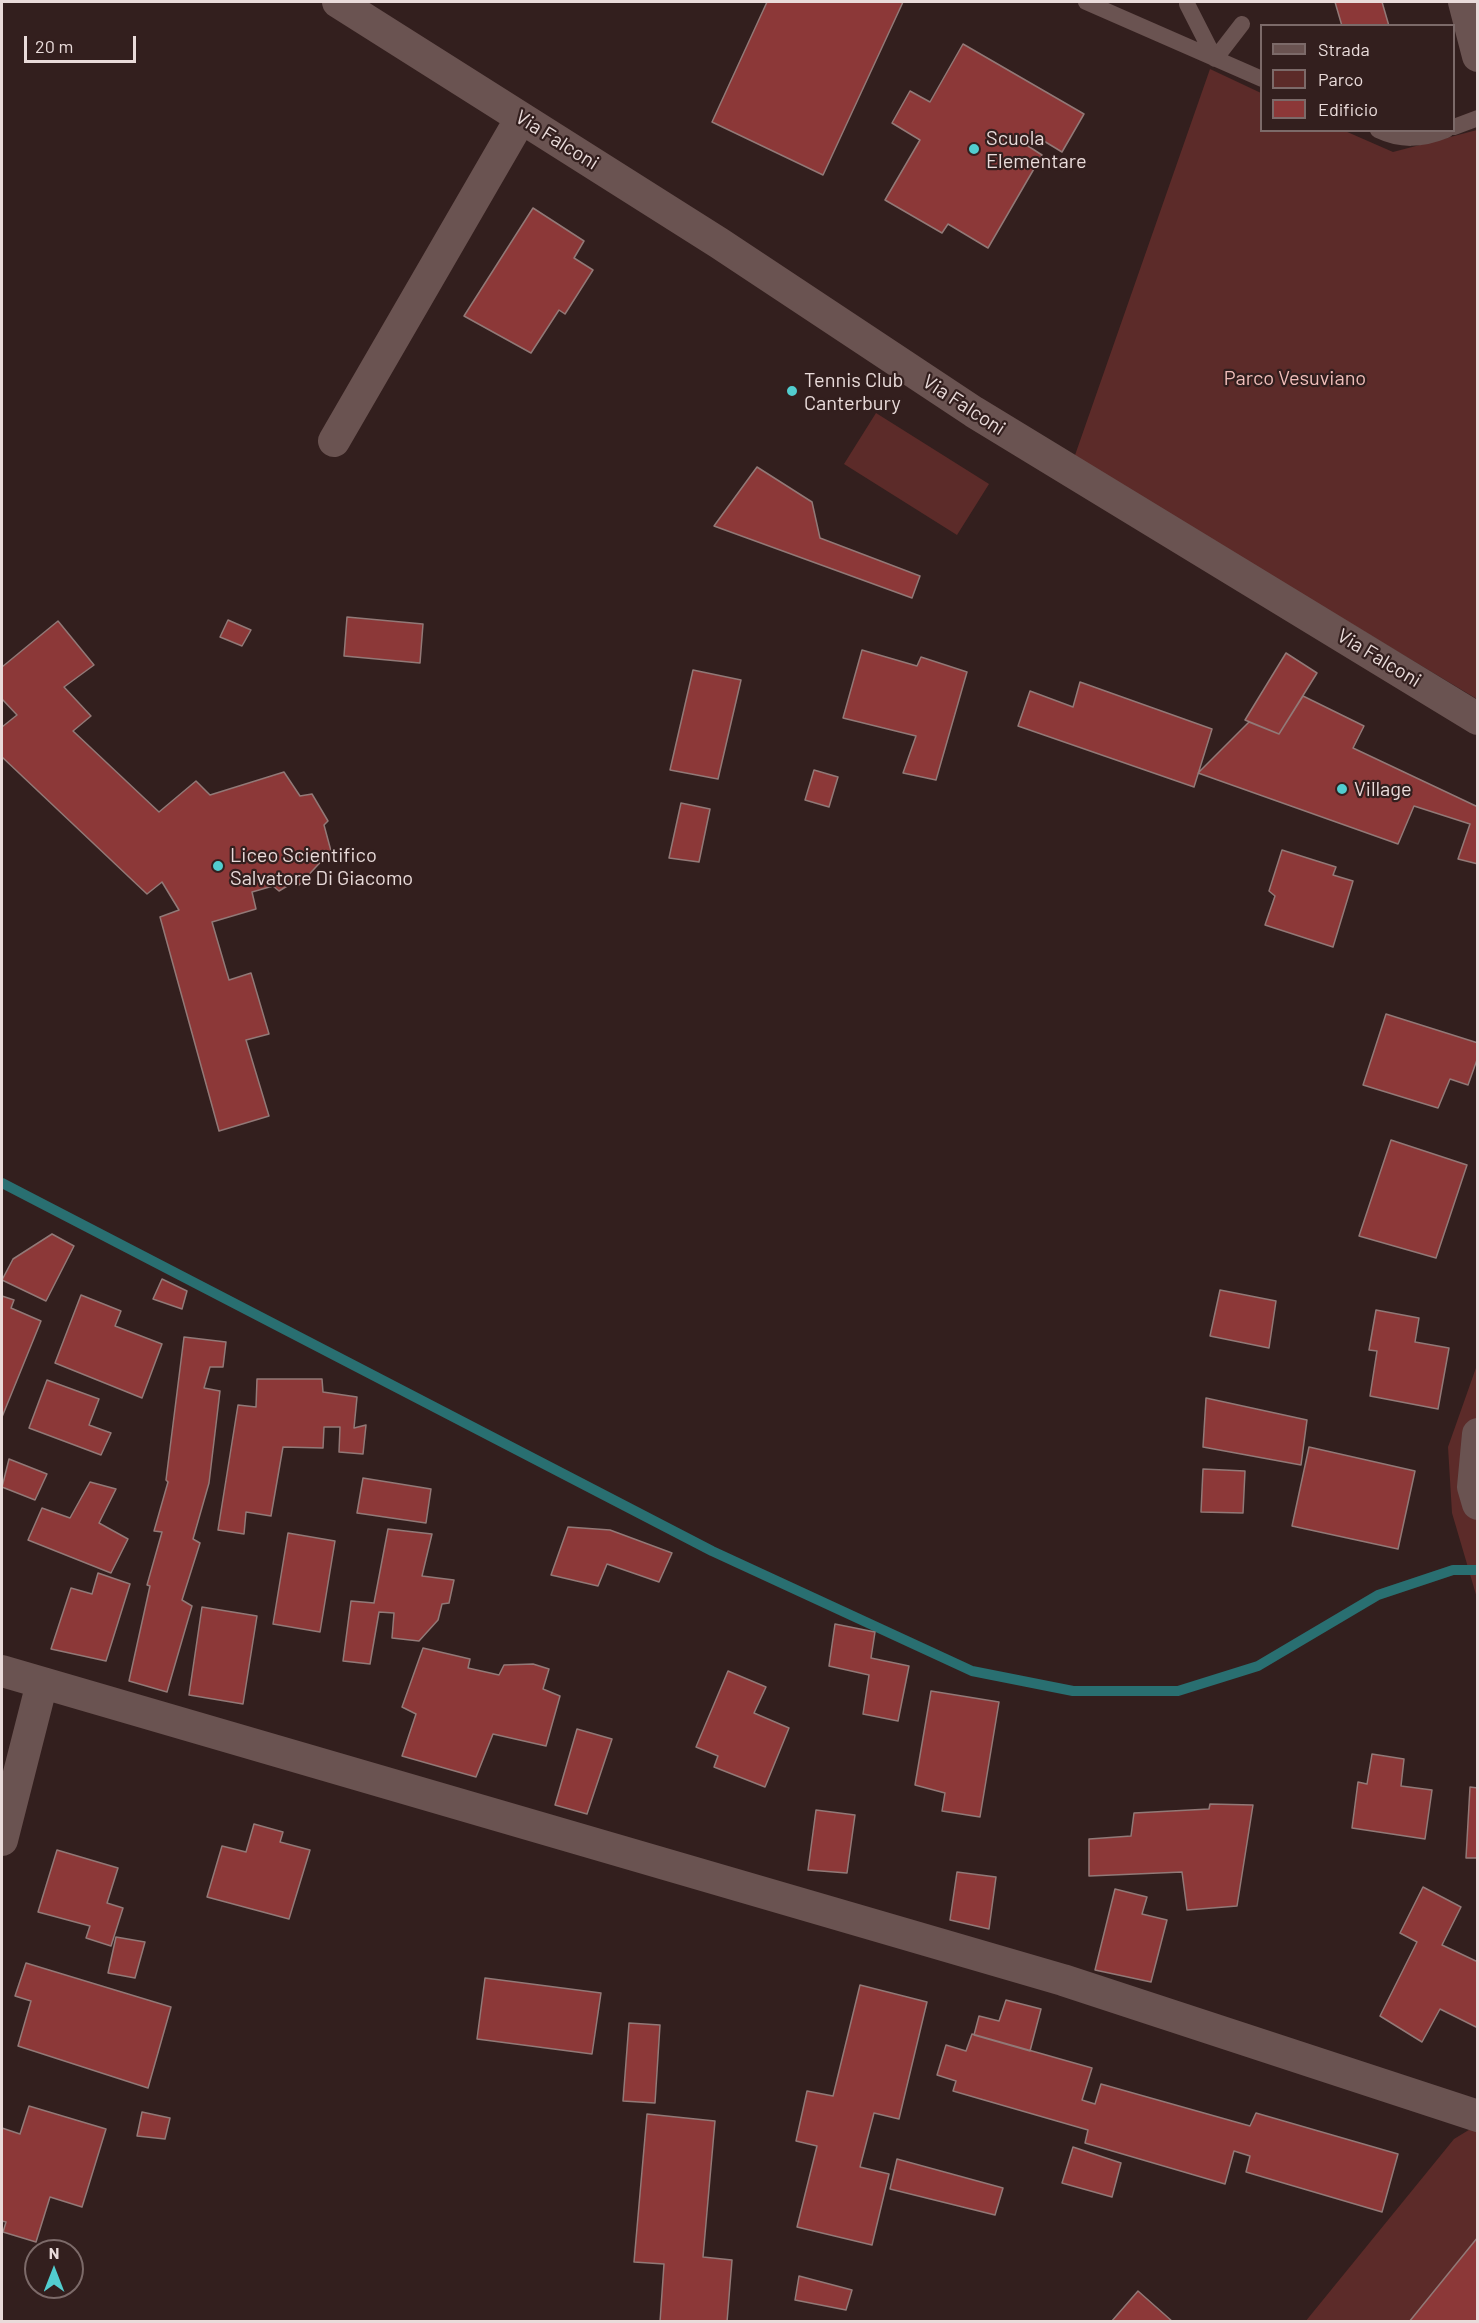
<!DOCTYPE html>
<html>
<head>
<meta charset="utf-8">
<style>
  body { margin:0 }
  #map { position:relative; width:1479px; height:2323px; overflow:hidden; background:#331f1e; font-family:Barlow,sans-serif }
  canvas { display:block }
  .frame { position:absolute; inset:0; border:3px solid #e9dbda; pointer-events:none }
  .legend { position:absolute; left:1260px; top:24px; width:195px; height:108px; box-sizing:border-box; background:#331f1e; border:2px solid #7c6a69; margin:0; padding:8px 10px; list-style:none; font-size:18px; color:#e9dbda }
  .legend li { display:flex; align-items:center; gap:12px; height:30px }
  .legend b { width:30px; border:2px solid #7c6a69 }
  .north { position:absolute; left:24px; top:2239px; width:60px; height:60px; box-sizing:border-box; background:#331f1e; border:2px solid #7c6a69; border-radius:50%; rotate:0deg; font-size:16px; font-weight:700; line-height:24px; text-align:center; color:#e9dbda }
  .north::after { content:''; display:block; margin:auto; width:21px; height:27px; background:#52cdcf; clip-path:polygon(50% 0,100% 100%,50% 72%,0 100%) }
  .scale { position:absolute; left:24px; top:36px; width:112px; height:27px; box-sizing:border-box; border:3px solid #e9dbda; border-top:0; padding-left:8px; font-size:18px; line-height:21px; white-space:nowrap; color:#e9dbda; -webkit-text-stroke:4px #331f1e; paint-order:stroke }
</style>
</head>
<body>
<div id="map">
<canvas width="1479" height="2323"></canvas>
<div class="frame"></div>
<ul class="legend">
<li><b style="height:8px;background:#6a5351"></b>Strada</li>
<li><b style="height:16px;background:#5c2b29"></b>Parco</li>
<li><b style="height:16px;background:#8c3838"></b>Edificio</li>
</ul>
<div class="north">N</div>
<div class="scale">20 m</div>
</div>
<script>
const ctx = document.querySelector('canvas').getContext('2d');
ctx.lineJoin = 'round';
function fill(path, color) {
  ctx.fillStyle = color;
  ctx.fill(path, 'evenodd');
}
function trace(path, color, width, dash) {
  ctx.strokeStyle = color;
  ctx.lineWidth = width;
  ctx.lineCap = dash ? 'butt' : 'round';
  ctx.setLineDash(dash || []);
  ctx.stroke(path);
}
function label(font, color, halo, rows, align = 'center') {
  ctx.font = font + ' Barlow,sans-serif';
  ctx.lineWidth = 4.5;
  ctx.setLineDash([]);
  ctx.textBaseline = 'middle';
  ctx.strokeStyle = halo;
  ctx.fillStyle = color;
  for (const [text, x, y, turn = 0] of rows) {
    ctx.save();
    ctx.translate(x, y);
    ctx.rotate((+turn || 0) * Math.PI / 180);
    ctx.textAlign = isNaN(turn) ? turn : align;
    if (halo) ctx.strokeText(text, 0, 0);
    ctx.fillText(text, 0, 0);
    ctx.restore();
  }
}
fill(new Path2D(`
  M1210 69 1261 93 1262 130 1345 131 1393 152 1477 130V699L1074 458Z
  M876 413 989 484 957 535 844 464Z
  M1477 1365V1598L1452 1513 1448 1447Z
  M1477 2125V2321L1305 2322 1454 2139Z`), '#5c2b29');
trace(new Path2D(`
  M2 1183 712 1551 972 1671 1073 1691H1178L1258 1666 1378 1595 1453 1570H1478`), '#296f71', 10);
const building = new Path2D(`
  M767 2H903L823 175 712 122Z
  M1335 2H1382L1389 26H1342Z
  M963 44 1084 114 1062 152 1034 135 1028 146 1042 155 988 248 948 224 942 233 885 200 920 140 892 123 910 91 930 102Z
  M533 208 584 241 574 258 593 270 565 314 559 310 531 353 464 316Z
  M757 467 812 502 820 538 920 576 912 598 714 526Z
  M347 617 423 624 420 663 344 656Z
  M228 620 251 630 242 646 220 637Z
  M58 621 94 665 64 687 91 716 73 731 159 812 196 781 210 795 284 772 300 796 312 794 328 821 324 825 331 851 299 885 294 882 279 891 273 886 252 892 256 909 212 922 229 980 251 973 269 1034 246 1040 269 1116 219 1131 160 917 179 910 162 882 147 894 2 757V727L17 715 2 699V667Z
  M862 650 917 666 921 657 967 672 936 780 903 773 916 736 843 718Z
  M1286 653 1317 673 1279 734 1245 720Z
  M693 670 741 680 718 779 670 770Z
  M1080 682 1212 729 1194 787 1018 726 1030 691 1073 707Z
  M1303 696 1364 726 1353 748 1478 807V864L1458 859 1470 824 1414 806 1398 844 1198 773 1249 722 1279 734Z
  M814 770 838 777 829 807 805 800Z
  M681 803 710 809 699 862 669 858Z
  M1282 850 1336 867 1333 875 1353 881 1333 947 1265 925 1275 896 1269 891Z
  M1386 1014 1478 1043V1057L1468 1085 1450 1079 1438 1108 1363 1085Z
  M1391 1140 1467 1165 1436 1258 1359 1236Z
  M52 1234 74 1246 46 1301 2 1280 13 1259Z
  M162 1279 187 1291 182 1309 153 1299Z
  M1220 1290 1276 1301 1269 1348 1210 1336Z
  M81 1295 121 1311 115 1326 162 1344 142 1398 55 1363Z
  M2 1296 14 1300 11 1308 41 1321 2 1417Z
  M1376 1310 1419 1318 1415 1342 1449 1348 1438 1409 1370 1396 1377 1351 1369 1350Z
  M184 1337 226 1342 223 1367H210L204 1388 220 1391 209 1483 193 1539 200 1543 182 1600 192 1606 167 1692 129 1681 150 1586 147 1585 162 1532 154 1531 168 1482 166 1480Z
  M257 1379H322L323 1392 357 1397 354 1428 366 1425 363 1454 339 1452 340 1427H324L323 1448 283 1447 271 1516 246 1512 244 1534 218 1530 238 1405 256 1407Z
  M47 1380 99 1399 89 1425 111 1433 101 1455 29 1428Z
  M1206 1398 1307 1420 1301 1465 1203 1447Z
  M1309 1447 1415 1471 1398 1549 1292 1526Z
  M9 1459 47 1474 35 1500 2 1487Z
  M1203 1469 1245 1471 1243 1513 1201 1512Z
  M363 1478 431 1489 426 1523 357 1513Z
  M90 1482 116 1489 99 1523 128 1539 111 1573 28 1540 42 1508 70 1518Z
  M568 1527 610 1530 672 1553 659 1582 607 1564 598 1586 551 1575Z
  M388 1529 432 1534 422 1576 454 1580 449 1603 442 1604 438 1620 419 1641 392 1638 394 1613 379 1612 370 1664 343 1661 351 1601 374 1603Z
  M288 1533 335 1541 320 1632 273 1624Z
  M98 1573 130 1584 106 1661 51 1649 71 1588 92 1594Z
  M202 1607 257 1616 243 1704 189 1695Z
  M835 1624 875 1632 871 1658 909 1666 898 1721 863 1714 869 1675 829 1666Z
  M423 1648 470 1659 468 1668 499 1675 504 1665 533 1664 549 1669 543 1689 560 1696 546 1746 493 1734 476 1777 402 1756 416 1714 402 1707Z
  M728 1671 766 1687 754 1713 789 1728 765 1787 714 1767 718 1756 696 1747Z
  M931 1691 999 1702 980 1817 942 1811 945 1793 915 1785Z
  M577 1729 612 1739 587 1814 555 1805Z
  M1372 1754 1404 1759 1401 1786 1432 1790 1425 1839 1352 1828 1358 1782 1367 1784Z
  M1470 1787 1478 1788V1858H1466Z
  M1210 1804 1253 1805 1237 1906 1187 1910 1182 1872 1089 1876V1839L1131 1836 1134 1813 1209 1809Z
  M816 1810 855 1815 847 1873 808 1870Z
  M254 1824 283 1832 280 1842 310 1850 289 1919 207 1897 222 1846 246 1852Z
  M57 1850 118 1868 107 1903 123 1908 111 1946 86 1938 90 1926 38 1912Z
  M957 1872 996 1877 989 1929 950 1920Z
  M1423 1887 1461 1907 1442 1945 1478 1962V2028L1440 2009 1422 2042 1380 2016 1417 1942 1400 1933Z
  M1115 1889 1147 1897 1142 1914 1167 1920 1151 1982 1095 1970Z
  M116 1937 145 1942 135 1978 108 1973Z
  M26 1963 171 2007 148 2088 18 2046 31 2001 15 1996Z
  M485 1978 601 1993 592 2054 477 2039Z
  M860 1985 927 2002 899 2119 874 2113 860 2167 889 2174 872 2245 797 2227 817 2146 796 2141 807 2091 833 2096Z
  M1006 2000 1041 2009 1030 2051 974 2035 979 2016 999 2021Z
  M629 2023 660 2025 655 2103 623 2101Z
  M972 2034 1092 2068 1082 2100 1095 2104 1101 2084 1250 2126 1256 2113 1398 2154 1382 2212 1246 2172 1250 2156 1234 2151 1225 2184 1085 2143 1088 2130 953 2091 956 2081 937 2075 946 2045 966 2051Z
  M29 2106 106 2129 82 2207 50 2197 36 2242 3 2232 6 2222 2 2221V2128L20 2134Z
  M142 2112 170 2118 165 2139 137 2136Z
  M647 2114 715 2121 703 2257 732 2260 727 2322H660L664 2264 634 2262Z
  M1073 2147 1121 2163 1112 2197 1062 2183Z
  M897 2159 1003 2188 995 2215 890 2189Z
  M1478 2237V2322H1409Z
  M799 2276 852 2290 846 2310 795 2300Z
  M1138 2291 1173 2322H1111Z`);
fill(building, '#8c3838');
trace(building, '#927977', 1.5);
trace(new Path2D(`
  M1086 2 1262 79
  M1187 4 1215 59 1242 24
  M1454 127 1478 118
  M1378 130C1401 141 1421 140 1446 130`), '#6a5351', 16);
trace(new Path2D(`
  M338 2 719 243 974 412 1478 719
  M1464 2 1478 56
  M334 441 521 118
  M1478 1434 1473 1487 1478 1504
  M2 1671 1063 1980 1478 2116
  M2 1840 42 1683`), '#6a5351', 32);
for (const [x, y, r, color] of [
  [974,149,6,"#52cdcf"],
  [792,391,6,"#52cdcf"],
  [1342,789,6,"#52cdcf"],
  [218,866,6,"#52cdcf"]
]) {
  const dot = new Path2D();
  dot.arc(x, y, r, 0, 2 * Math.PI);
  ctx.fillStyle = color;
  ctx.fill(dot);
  trace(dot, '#331f1e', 2);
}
label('20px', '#e9dbda', '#331f1e', [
  ["Scuola",986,138],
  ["Elementare",986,161],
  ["Tennis Club",804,380],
  ["Canterbury",804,403],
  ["Village",1354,789],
  ["Liceo Scientifico",230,855],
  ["Salvatore Di Giacomo",230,878]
], 'left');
label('20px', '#e9dbda', '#331f1e', [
  ["Via Falconi",557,140,32],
  ["Via Falconi",964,405,33],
  ["Via Falconi",1379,658,31]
]);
label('20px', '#f0beba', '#331f1e', [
  ["Parco Vesuviano",1295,378]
]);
</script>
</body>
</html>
